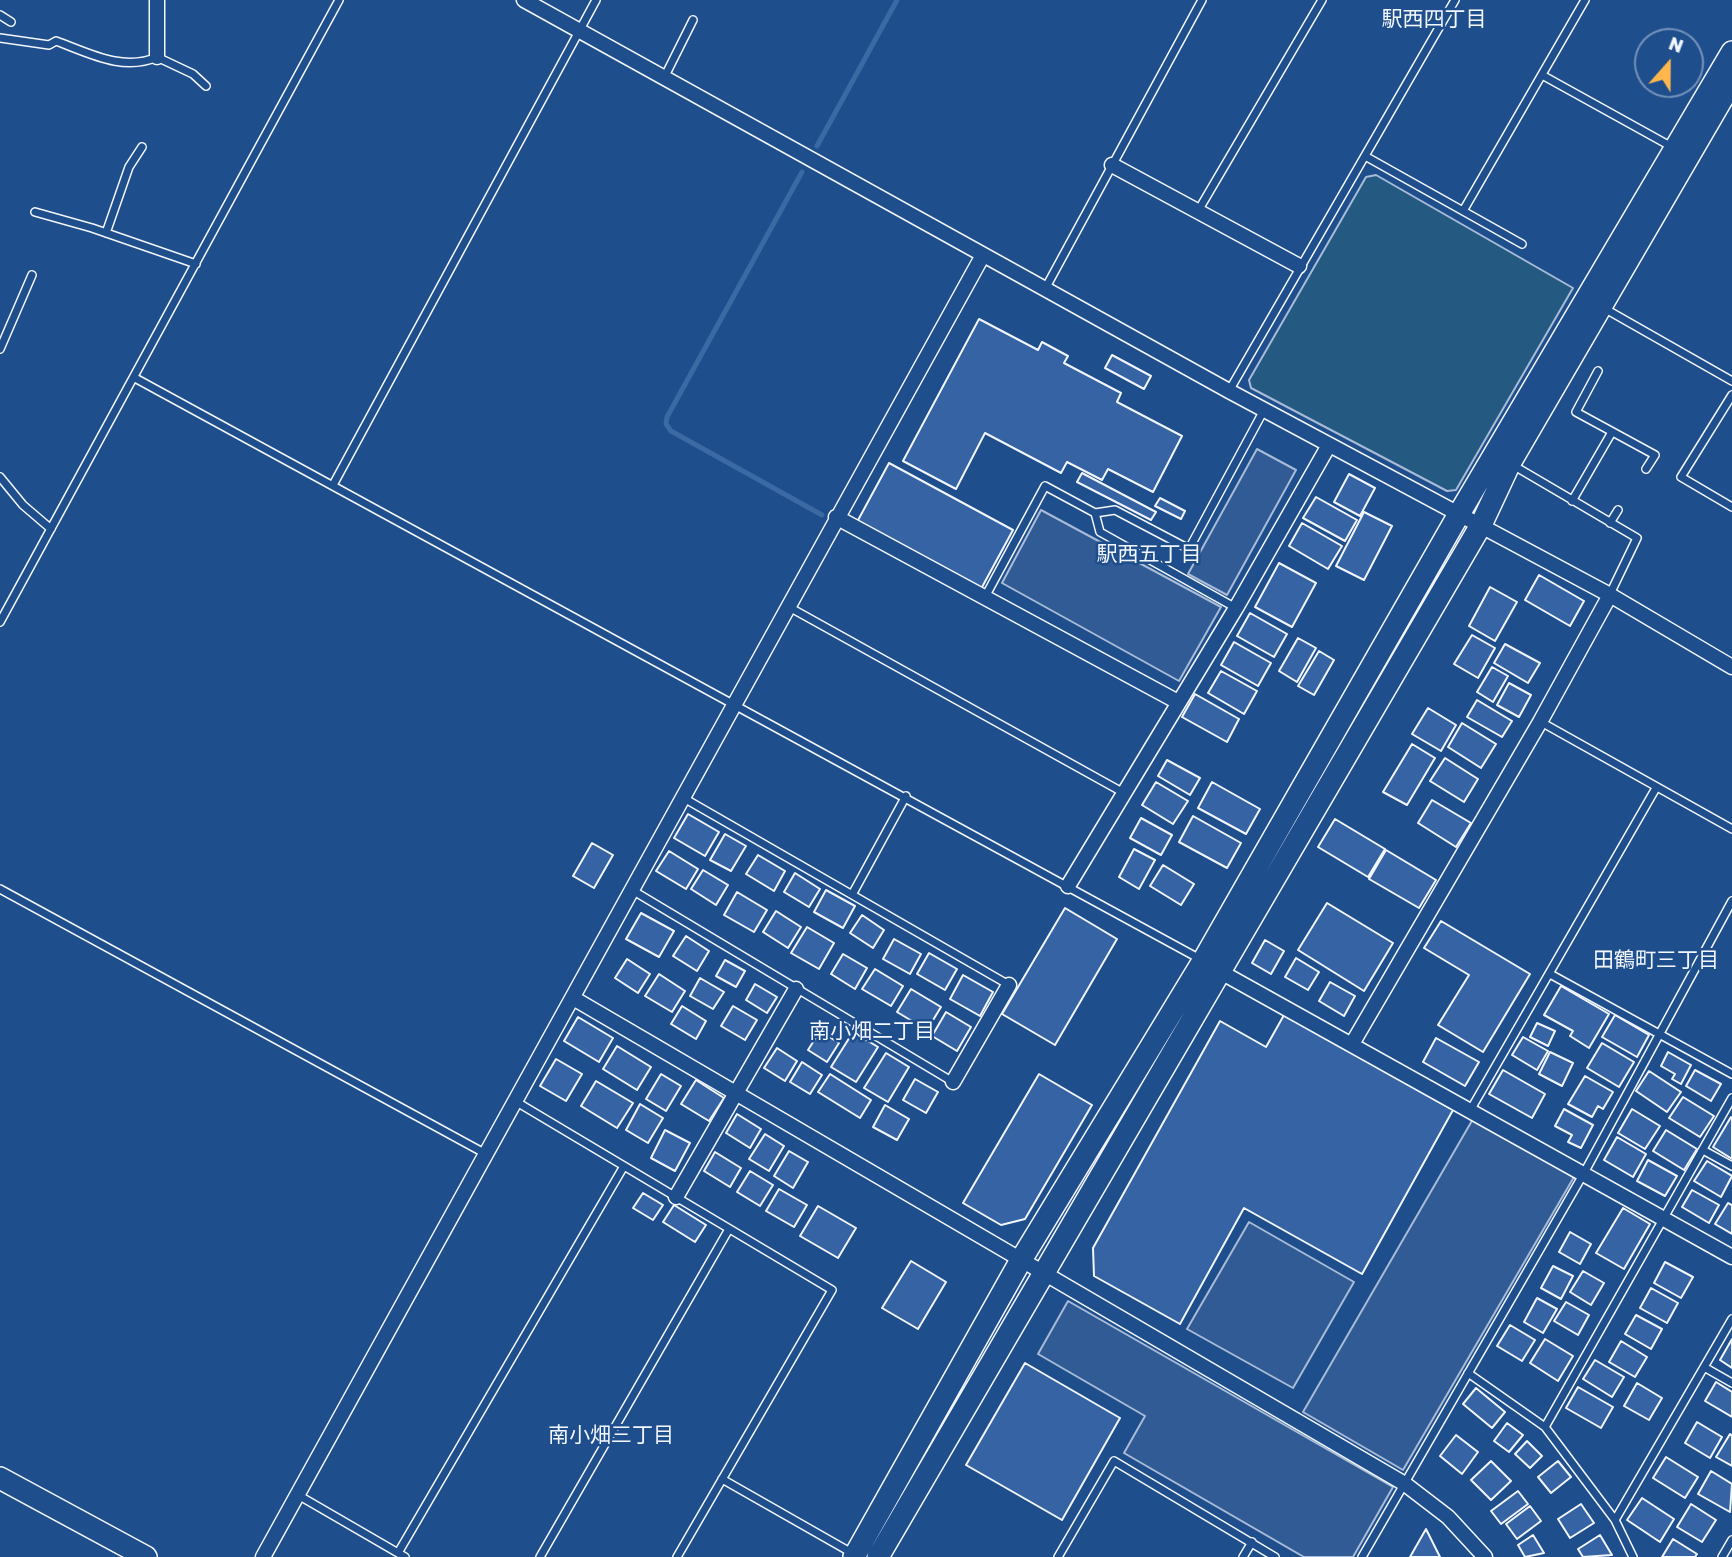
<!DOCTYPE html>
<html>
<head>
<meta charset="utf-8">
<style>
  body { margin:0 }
  #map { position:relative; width:1732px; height:1557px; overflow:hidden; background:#1f4e8c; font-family:Rubik,sans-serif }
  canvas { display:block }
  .north { position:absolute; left:1634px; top:28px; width:70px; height:70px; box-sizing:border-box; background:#1f4e8c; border:2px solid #7391ba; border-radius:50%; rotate:21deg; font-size:19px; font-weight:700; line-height:28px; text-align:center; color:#f2f6ff }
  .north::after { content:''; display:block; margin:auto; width:24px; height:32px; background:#ffb74d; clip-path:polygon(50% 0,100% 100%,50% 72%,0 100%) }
</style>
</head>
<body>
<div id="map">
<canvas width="1732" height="1557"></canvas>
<div class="north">N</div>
</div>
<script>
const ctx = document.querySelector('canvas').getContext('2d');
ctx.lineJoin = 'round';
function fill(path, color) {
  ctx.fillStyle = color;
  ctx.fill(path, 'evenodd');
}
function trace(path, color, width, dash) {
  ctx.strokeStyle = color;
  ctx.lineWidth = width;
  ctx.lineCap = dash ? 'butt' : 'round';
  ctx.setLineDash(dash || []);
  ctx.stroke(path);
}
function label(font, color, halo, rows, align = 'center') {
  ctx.font = font + ' Rubik,"Noto Sans JP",sans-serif';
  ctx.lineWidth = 5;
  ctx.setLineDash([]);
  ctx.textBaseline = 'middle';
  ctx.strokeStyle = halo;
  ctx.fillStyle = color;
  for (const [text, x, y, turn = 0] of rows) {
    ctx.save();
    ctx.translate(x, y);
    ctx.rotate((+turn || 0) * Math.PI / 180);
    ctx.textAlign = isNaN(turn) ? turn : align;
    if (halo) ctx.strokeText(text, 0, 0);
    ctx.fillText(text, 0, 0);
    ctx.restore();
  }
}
const green = new Path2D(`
  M1376 175 1573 288 1456 490 1447 491 1251 388 1249 380 1366 177Z`);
fill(green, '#245a82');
trace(green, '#a8bbd7', 2);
const parking = new Path2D(`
  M1257 449 1296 470 1227 595 1188 574Z
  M1041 510 1221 607 1179 681 1002 583Z
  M1473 1119 1574 1177 1403 1470 1303 1412Z
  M1249 1222 1354 1282 1293 1388 1187 1329Z
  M1068 1301 1393 1487 1353 1557H1304L1124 1453 1145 1416 1038 1354Z`);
fill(parking, '#305b95');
trace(parking, '#a8bbd7', 2);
trace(new Path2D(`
  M817 146 897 0
  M802 172 667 417 666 424 671 431 822 515`), '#3b69a3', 5);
const building = new Path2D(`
  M979 319 1038 350 1042 342 1068 356 1064 363 1121 393 1117 402 1182 436 1153 492 1108 469 1102 480 1067 462 1061 473 985 433 956 489 903 461Z
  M1112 355 1151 376 1144 389 1105 368Z
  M889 463 1013 530 981 589 857 522Z
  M1082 473 1156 512 1151 520 1077 482Z
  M1349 474 1375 488 1360 516 1334 502Z
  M1316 497 1357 520 1345 541 1303 518Z
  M1160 498 1185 511 1181 519 1155 506Z
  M1364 512 1392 526 1364 580 1336 566Z
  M1302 523 1342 546 1328 569 1289 546Z
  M1279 563 1316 583 1292 627 1255 607Z
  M1539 575 1584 601 1570 626 1525 600Z
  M1490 587 1517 602 1495 641 1469 626Z
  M1250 613 1287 634 1274 657 1237 636Z
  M1472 635 1495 648 1478 678 1454 664Z
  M1298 638 1316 648 1297 682 1279 671Z
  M1234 642 1271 663 1258 686 1221 665Z
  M1505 644 1540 663 1528 683 1494 663Z
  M1319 651 1334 660 1314 695 1298 686Z
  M1492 667 1508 676 1493 702 1477 692Z
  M1221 671 1257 691 1244 714 1208 693Z
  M1509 683 1531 695 1519 717 1497 705Z
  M1195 694 1239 719 1227 742 1182 717Z
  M1477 700 1512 721 1502 737 1467 717Z
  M1428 708 1456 725 1441 751 1412 734Z
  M1462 723 1496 744 1481 768 1448 747Z
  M1412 744 1435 758 1407 805 1383 792Z
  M1445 758 1478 779 1464 802 1430 781Z
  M1167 760 1200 778 1190 795 1158 776Z
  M1156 782 1188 801 1173 824 1142 805Z
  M1212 782 1260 809 1246 834 1198 808Z
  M1432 800 1471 823 1456 847 1418 823Z
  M688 814 719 832 705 856 674 838Z
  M1193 816 1241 843 1227 868 1179 842Z
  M1141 818 1172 835 1161 855 1130 838Z
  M1335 819 1385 849 1368 877 1318 847Z
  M725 834 746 846 731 871 710 860Z
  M592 843 613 855 594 888 573 876Z
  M1134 849 1155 860 1139 889 1119 877Z
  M1386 850 1436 880 1419 908 1369 879Z
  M669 851 698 869 686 889 656 871Z
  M758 855 785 871 774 891 746 874Z
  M1163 865 1194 884 1181 905 1150 886Z
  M703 870 728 885 716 905 691 889Z
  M795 873 820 889 809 907 784 892Z
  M826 890 855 906 843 928 814 912Z
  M737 892 767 910 754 932 724 915Z
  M1327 903 1393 943 1364 991 1298 950Z
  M1065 908 1117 939 1055 1045 1002 1014Z
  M776 911 801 927 788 948 763 932Z
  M641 913 674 931 659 957 626 939Z
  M862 915 884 930 873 948 850 933Z
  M1441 921 1530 974 1483 1052 1438 1025 1469 975 1424 948Z
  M807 927 834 943 819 969 791 953Z
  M686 936 709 951 697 971 673 956Z
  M894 939 921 954 910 974 883 959Z
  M1265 940 1284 951 1271 974 1252 963Z
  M929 953 957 969 945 990 917 974Z
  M843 954 867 968 855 989 831 974Z
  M1296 958 1319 972 1308 990 1285 977Z
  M627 959 650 974 638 993 615 978Z
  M725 960 745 971 736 987 716 976Z
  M875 969 903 986 891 1006 862 989Z
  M659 974 685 991 672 1012 645 996Z
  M963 975 993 992 980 1016 950 999Z
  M700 978 724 992 713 1009 690 996Z
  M1330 982 1355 996 1344 1016 1319 1001Z
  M755 984 777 997 767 1013 746 1000Z
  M1561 986 1609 1014 1589 1048 1570 1036 1573 1031 1544 1015Z
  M911 989 941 1007 927 1030 897 1012Z
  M682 1006 706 1021 696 1039 671 1024Z
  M733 1006 757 1020 745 1040 721 1026Z
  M946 1012 971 1027 957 1051 932 1036Z
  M1284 1015 1453 1110 1362 1274 1244 1208 1180 1324 1094 1276 1093 1248 1220 1021 1266 1047Z
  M1615 1015 1649 1035 1637 1057 1602 1037Z
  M578 1017 613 1038 599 1062 564 1041Z
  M1537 1023 1555 1031 1548 1046 1530 1037Z
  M820 1031 839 1043 827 1062 808 1050Z
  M853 1032 878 1047 856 1082 831 1067Z
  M1523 1037 1548 1051 1537 1070 1512 1055Z
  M1436 1038 1479 1062 1465 1086 1423 1062Z
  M1602 1043 1634 1062 1619 1087 1587 1068Z
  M617 1046 651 1067 637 1090 603 1069Z
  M777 1048 797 1061 785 1081 764 1068Z
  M1550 1052 1573 1063 1562 1086 1539 1074Z
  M1668 1052 1691 1065 1681 1084 1672 1079 1675 1074 1661 1066Z
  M886 1053 909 1067 888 1102 864 1088Z
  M556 1059 582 1074 566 1101 540 1086Z
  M802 1062 822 1075 810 1094 790 1082Z
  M1503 1070 1545 1094 1532 1118 1489 1094Z
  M1695 1070 1721 1084 1711 1101 1686 1086Z
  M1649 1071 1681 1092 1667 1112 1636 1091Z
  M661 1074 681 1086 666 1111 646 1099Z
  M830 1074 871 1100 860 1118 818 1092Z
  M1039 1074 1092 1105 1025 1219 1001 1225 963 1203Z
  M1585 1076 1613 1092 1603 1109 1598 1106 1592 1117 1568 1104Z
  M915 1079 938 1092 926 1113 903 1100Z
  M696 1080 724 1098 709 1121 681 1104Z
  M596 1081 633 1103 617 1128 581 1106Z
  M1683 1097 1714 1116 1700 1137 1669 1118Z
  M640 1104 663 1118 648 1143 626 1130Z
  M885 1105 909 1119 897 1140 873 1127Z
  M1564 1109 1593 1125 1581 1148 1568 1142 1572 1135 1555 1126Z
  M1632 1109 1660 1126 1645 1149 1618 1133Z
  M737 1114 761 1129 750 1148 726 1133Z
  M1731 1117 1732 1118V1159L1713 1147Z
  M665 1130 690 1143 675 1171 651 1158Z
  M1666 1130 1697 1149 1684 1170 1653 1151Z
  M765 1134 784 1146 769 1171 749 1159Z
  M1617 1137 1646 1154 1633 1177 1604 1160Z
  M789 1151 808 1162 793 1188 774 1176Z
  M715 1152 741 1168 730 1187 704 1171Z
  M1648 1160 1677 1176 1665 1196 1637 1181Z
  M1707 1161 1732 1176 1721 1197 1694 1181Z
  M750 1171 773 1185 760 1206 737 1192Z
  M779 1189 807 1205 794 1227 766 1211Z
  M1692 1190 1719 1205 1709 1223 1682 1207Z
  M643 1193 663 1205 653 1220 633 1208Z
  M1728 1203 1732 1205V1234L1715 1224Z
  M674 1205 706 1225 695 1242 663 1222Z
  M818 1206 856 1228 838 1258 800 1236Z
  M1623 1208 1650 1224 1624 1269 1596 1253Z
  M1570 1232 1591 1244 1580 1264 1559 1252Z
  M911 1261 946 1282 918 1329 882 1308Z
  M1665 1262 1693 1277 1681 1298 1654 1283Z
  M1553 1266 1573 1276 1561 1299 1541 1288Z
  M1583 1271 1604 1283 1591 1305 1570 1292Z
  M1651 1288 1678 1303 1667 1323 1640 1308Z
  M1537 1298 1557 1309 1543 1333 1524 1322Z
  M1566 1302 1589 1315 1578 1335 1554 1321Z
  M1636 1315 1662 1329 1651 1349 1625 1334Z
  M1510 1325 1535 1340 1522 1361 1497 1346Z
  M1545 1339 1573 1356 1558 1381 1530 1363Z
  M1732 1339V1368L1720 1360Z
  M1621 1341 1647 1357 1635 1377 1609 1362Z
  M1595 1360 1624 1377 1612 1397 1583 1379Z
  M1025 1363 1120 1418 1062 1520 966 1465Z
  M1716 1382 1732 1392V1417L1705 1401Z
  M1637 1383 1662 1398 1649 1420 1624 1406Z
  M1578 1387 1613 1407 1601 1428 1566 1408Z
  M1476 1388 1505 1412 1492 1428 1463 1404Z
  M1697 1422 1722 1437 1710 1458 1685 1443Z
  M1507 1423 1523 1435 1509 1452 1494 1441Z
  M1730 1434 1732 1436V1466L1716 1457Z
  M1456 1435 1478 1452 1462 1474 1440 1456Z
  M1527 1441 1542 1456 1530 1468 1515 1454Z
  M1666 1457 1698 1477 1685 1498 1653 1478Z
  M1491 1461 1511 1481 1491 1500 1471 1480Z
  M1558 1461 1571 1477 1551 1493 1538 1477Z
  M1711 1471 1732 1484 1730 1512 1698 1494Z
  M1518 1491 1528 1504 1501 1524 1491 1511Z
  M1642 1498 1674 1519 1660 1542 1627 1520Z
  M1581 1504 1594 1523 1570 1538 1558 1519Z
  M1691 1504 1716 1520 1702 1542 1677 1527Z
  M1530 1506 1541 1521 1517 1539 1506 1524Z
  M1426 1529 1440 1557H1410Z
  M1533 1535 1544 1553 1525 1557 1518 1545Z
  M1600 1535 1612 1555 1583 1557 1578 1549Z
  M1673 1539 1697 1554 1695 1557H1662Z`);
fill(building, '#3563a3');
trace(building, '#f2f6ff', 2);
const lane = new Path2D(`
  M0 15 11 22
  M0 38 49 45 56 41C89 53 123 72 157 57L193 74 206 86
  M1542 75 1672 147
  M665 76 693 20
  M1365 156 1522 244
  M1198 211 1322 0
  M1463 211 1585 0
  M35 212 92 228 196 264
  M106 233 129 167 142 147
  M1045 289 1202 0
  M1602 307 1732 381
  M0 349 32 275
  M1598 371 1576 412 1655 455 1646 469
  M135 378 1200 959
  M1229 391 1455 0
  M1732 395 1681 477 1732 507
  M1511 464 1637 538 1610 594
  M0 477 23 505 51 529
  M333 485 596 0
  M1572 501 1612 432
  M1095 513 1100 532 1236 608
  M1610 523 1618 510
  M985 597 1045 486 1095 513 1115 510 1189 549 1264 410
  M789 607 1124 793
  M0 622 339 0
  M1541 722 1732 829
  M682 797 1009 985
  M0 889 486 1154
  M632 890 953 1082
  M853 893 906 796
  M1550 974 1732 1074
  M515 1101 832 1290 677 1557
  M1471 1109 1656 788
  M1703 1150 1732 1166
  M1704 1367 1732 1383
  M1468 1373 1545 1427 1615 1520 1633 1557
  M1545 1427 1732 1098
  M722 1479 852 1553
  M298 1495 405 1557
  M1615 1520 1732 1319
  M398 1553 624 1166
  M540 1557 729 1229
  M1058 1557 1114 1461 1275 1557
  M1243 1557 1252 1542
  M1362 1557 1584 1173 1732 901
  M1722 1557 1732 1540`);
const street = new Path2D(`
  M524 0 1229 391 1610 595 1732 667
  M157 57V0
  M1112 165 1299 266
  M836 517 1178 702
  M1068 886 1236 608 1329 445
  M1219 971 1732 1257
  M573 998 1405 1484 1448 1517 1485 1557
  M1352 1044 1540 722 1610 595
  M953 1082 1009 985
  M676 1197 796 989
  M263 1557 983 255`);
const secondary = new Path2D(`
  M0 1478 146 1557
  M854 1557 1021 1260 1203 961 1459 514 1732 52
  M878 1557 1481 525 1510 463 1732 82`);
trace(lane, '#f2f6ff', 10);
trace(street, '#f2f6ff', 17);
trace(secondary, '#f2f6ff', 24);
trace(lane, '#1f4e8c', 7);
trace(street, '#1f4e8c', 14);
trace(secondary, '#1f4e8c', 21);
label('21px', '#f2f6ff', '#1f4e8c', [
  ["駅西四丁目",1434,20],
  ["駅西五丁目",1149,555],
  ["田鶴町三丁目",1656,961],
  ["南小畑二丁目",872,1032],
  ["南小畑三丁目",611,1436]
]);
</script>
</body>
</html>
